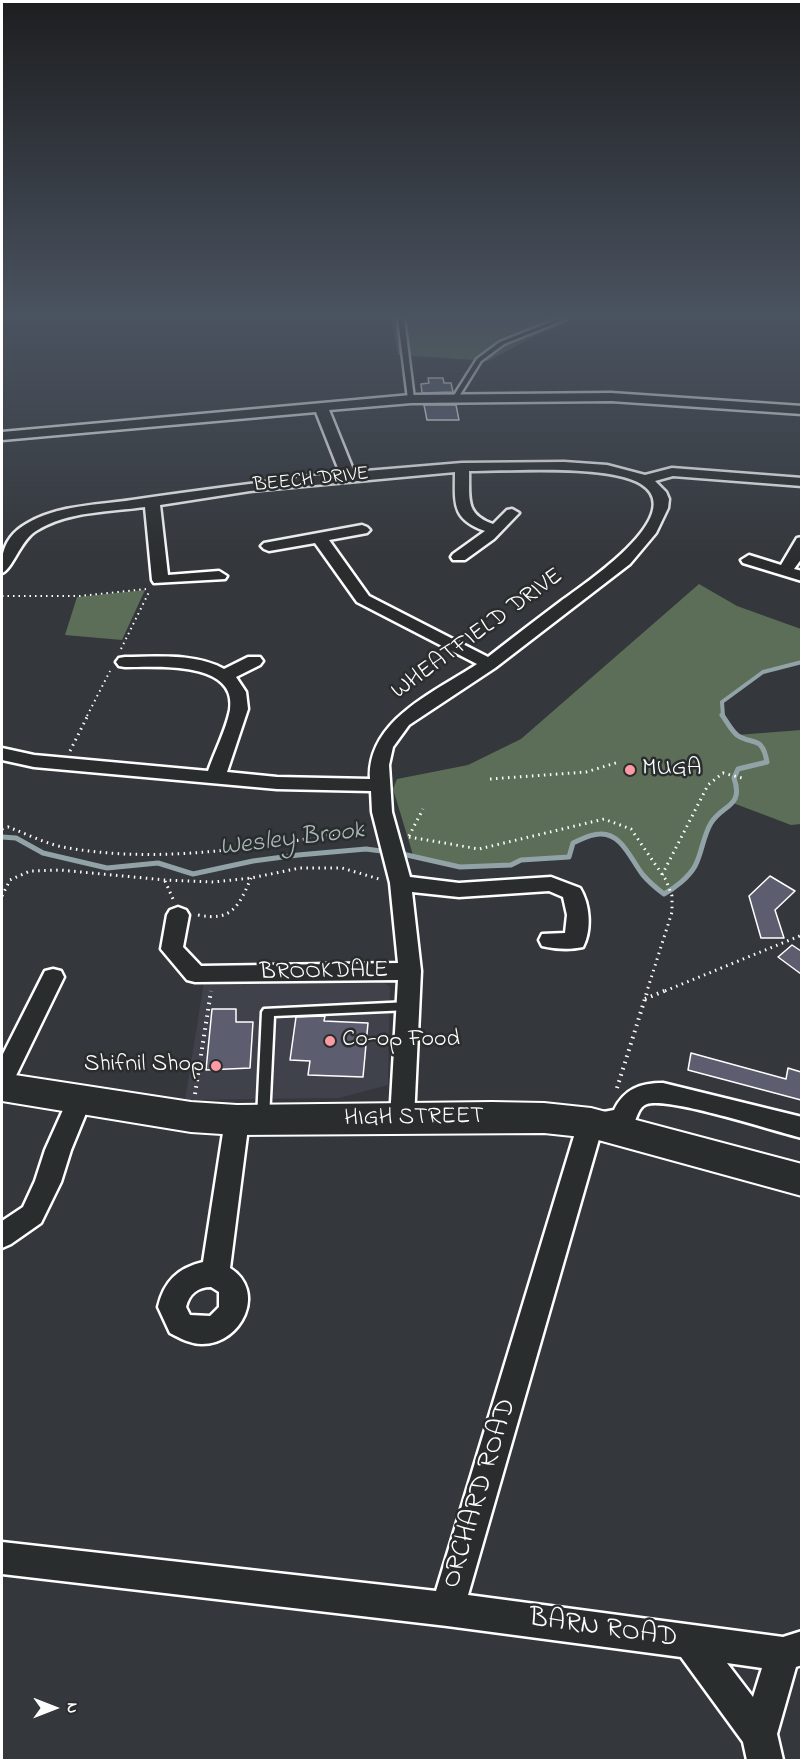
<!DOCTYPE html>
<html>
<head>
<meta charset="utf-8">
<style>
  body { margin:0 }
  #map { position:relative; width:803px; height:1762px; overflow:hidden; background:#34373b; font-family:"Indie Flower",sans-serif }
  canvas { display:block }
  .frame { position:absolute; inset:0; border:3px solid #fff; pointer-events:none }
  .north { position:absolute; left:24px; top:1678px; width:60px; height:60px; -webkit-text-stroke:4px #2a2d2e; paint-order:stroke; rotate:90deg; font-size:16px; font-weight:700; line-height:24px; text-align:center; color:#fff }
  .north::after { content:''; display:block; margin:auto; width:21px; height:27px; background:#fff; clip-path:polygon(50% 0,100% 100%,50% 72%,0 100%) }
</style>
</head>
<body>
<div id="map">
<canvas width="803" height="1762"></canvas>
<div class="frame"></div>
<div class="north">N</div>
</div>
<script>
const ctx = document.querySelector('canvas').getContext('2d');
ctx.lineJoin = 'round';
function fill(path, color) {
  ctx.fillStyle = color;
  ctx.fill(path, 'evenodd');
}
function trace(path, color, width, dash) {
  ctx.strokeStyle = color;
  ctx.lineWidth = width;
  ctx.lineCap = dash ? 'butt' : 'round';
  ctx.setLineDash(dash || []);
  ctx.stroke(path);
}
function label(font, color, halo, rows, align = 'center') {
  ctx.font = font + ' "Indie Flower",sans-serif';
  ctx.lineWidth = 5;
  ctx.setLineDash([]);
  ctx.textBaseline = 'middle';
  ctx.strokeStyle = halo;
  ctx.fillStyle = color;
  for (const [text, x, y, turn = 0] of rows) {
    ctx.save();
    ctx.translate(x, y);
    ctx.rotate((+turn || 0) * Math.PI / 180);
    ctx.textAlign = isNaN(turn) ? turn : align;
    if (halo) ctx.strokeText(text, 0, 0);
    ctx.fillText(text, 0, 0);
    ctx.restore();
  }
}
fill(new Path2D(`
  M378 978 390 987 388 1085 339 1098 185 1100 204 982Z`), '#40424b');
fill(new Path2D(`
  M391 319H577L537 335 488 361 398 355Z
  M699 584 737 606 801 629V662L763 672 722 702V715L737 735 801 730V824L791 825 733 803 712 821 701 845 695 866 673 889 664 894C659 890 653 886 649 882 623 855 622 815 574 843L569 857 521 860 511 865 483 868 447 866 413 855 393 789 397 779 468 765 521 739Z
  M145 590 122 640 65 635 77 597Z`), '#5c6e57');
trace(new Path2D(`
  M723 716 722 702 763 672 802 662`), '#91a3a6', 4);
trace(new Path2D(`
  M2 837 16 838 43 853 107 868 158 863 193 874 253 861 298 855 366 849 389 852
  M398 853 460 867 511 865 521 860 569 857 573 843C582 839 590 834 600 834 622 833 631 860 643 875 649 882 656 888 664 894 675 888 689 877 695 866 702 853 703 836 711 823 723 804 744 807 734 778L738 769 767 762C762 734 752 746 737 735 731 730 726 720 722 715`), '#91a3a6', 5);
const building = new Path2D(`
  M428 378H443L444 383H451L453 392 422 393 421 384 429 383Z
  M424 405H456L459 420H427Z
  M770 876 795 891 775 910 784 938H761L749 896Z
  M792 945 801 951V974L778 957Z
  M212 1009H236V1022H253L250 1068 206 1070Z
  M325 1016 324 1021 368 1023 363 1077 308 1075 310 1061 290 1060 296 1017Z
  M691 1053 786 1079 788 1068 801 1072V1100L688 1070Z`);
fill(building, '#5c5d6f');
trace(building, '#fff', 1.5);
const lane = new Path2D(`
  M398 319H404L414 399 411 401 408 399Z
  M558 319H566L504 344 481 361 458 398H454L453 397 477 359 500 342Z
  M409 1002 413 1003 415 1006 413 1009 409 1010 274 1016 269 1119 267 1123 263 1124 259 1123 257 1119 262 1012 264 1009Z`);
const street = new Path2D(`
  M611 393 802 406V414L611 401 411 403 329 410 354 472 462 463 564 462 607 465 645 475 672 468 802 478V486L673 476 655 481 666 492 669 499 668 508 656 533 630 564 495 668 409 725 393 747 389 765 392 812 410 877 459 883 551 877 580 888C590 904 592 930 583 947 570 950 555 949 542 946L539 940 542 934 565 933 567 915 563 897 549 891 459 897 412 892 421 971 414 1119 411 1126 402 1129 393 1126 390 1119 398 980 195 982 187 980 161 949 167 915 170 910 178 907 186 910 189 915 183 947 201 966 398 963 390 883 372 812 371 791 277 789 34 767 2 760V748L34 755 208 771C215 751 226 730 230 710 238 660 155 667 125 667L119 666 116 662 119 658 125 657C157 657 196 653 224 669L248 657H260L263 661 260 665 236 677 246 692 248 709 227 772 277 777 370 779C367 720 435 692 477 664L357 602 315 543 269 551 264 549 261 546 264 543 362 525 367 527 370 530 367 533 329 540 369 596 488 657C512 638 536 620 561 601 583 585 690 514 641 484 608 464 510 471 469 471 470 497 464 514 493 524L507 510 512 509 519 513 494 539 465 560H453L451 557 453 554 485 531C451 519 455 503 455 472L250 491 160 505 168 575 219 571 227 576 225 579 154 583 152 580 145 507C110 512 67 511 36 531 20 541 12 570 2 573 0 552 7 535 26 524 57 505 98 505 132 500 200 490 271 481 340 473L316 412 2 440V432L411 395Z
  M802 537V558L794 569 802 571V581L743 563 741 560 749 555 781 565 797 538Z
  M53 969 61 971 64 977 11 1086 2 1089V1056L45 971Z
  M663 1083 802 1117V1138C773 1131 670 1097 647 1104 638 1107 637 1118 633 1126L601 1132 468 1595 783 1637 802 1631V1665L796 1667 777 1734 783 1760H747L743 1742 681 1657 447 1626 2 1574V1542L436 1591 578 1123 582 1116 614 1110C624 1089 640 1083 663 1083ZM727 1663 762 1668 753 1697Z
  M79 1091 88 1094 91 1101 71 1150 61 1182 41 1223 11 1244 2 1248V1221L23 1207 35 1181 45 1150 67 1101 70 1094Z
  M237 1110 246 1113 249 1120 230 1268C267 1291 242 1344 202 1344 190 1344 180 1338 170 1333L158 1307C164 1281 178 1268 203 1262L225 1120 228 1113ZM211 1287 219 1292V1307L210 1316 190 1315 186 1307C189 1294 198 1287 211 1287Z`);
const secondary = new Path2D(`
  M2 1073 191 1102 237 1105 492 1102 544 1103 591 1108 802 1164V1196L591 1138 544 1133 237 1135 191 1132 2 1101Z`);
trace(lane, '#fff', 5);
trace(street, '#fff', 5);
trace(secondary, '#fff', 4);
trace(new Path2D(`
  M2 596H80L146 589
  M121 649 150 590
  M87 716 110 671`), '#fff', 2, [1.5, 4]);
trace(new Path2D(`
  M70 751 88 715
  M490 779 586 772 619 762
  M2 829 8 827C27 834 48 845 68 848 168 865 269 845 367 829
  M409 836 423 809
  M409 837 479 849 604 819 631 829 666 880 672 896V912L647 991
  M662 875 708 785 723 773 742 778
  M165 881 173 899
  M2 896 10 880 30 871 60 870 165 880 214 882 251 878 300 868H342L379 879
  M198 915C232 922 239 906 251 878
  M665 991 802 935`), '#fff', 3, [1.5, 4.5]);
trace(new Path2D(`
  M645 999 669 989
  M617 1088 648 989
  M195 1094 211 991`), '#fff', 4, [1.5, 5]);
fill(lane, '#2a2d2e');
fill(street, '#2a2d2e');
fill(secondary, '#2a2d2e');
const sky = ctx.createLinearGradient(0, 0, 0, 566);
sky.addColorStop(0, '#1d1e20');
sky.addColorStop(0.56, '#4a5360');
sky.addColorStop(1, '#4a536000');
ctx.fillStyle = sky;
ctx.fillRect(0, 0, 803, 566);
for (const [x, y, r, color] of [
  [630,770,6,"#ff9aa2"],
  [330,1041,6,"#ff9aa2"],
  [216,1066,6,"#ff9aa2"]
]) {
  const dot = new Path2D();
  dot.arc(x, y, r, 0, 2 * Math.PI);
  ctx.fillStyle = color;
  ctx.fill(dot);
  trace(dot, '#2a2d2e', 2);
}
label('20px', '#fff', '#2a2d2e', [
  ["BEECH DRIVE",311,481,-6]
]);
label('24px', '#fff', '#2a2d2e', [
  ["WHEATFIELD DRIVE",478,635,-36],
  ["BROOKDALE",324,973,-1],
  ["HIGH STREET",414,1119,-1]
]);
label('24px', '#fff', '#2a2d2e', [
  ["MUGA",642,770],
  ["Co-op Food",342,1041],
  ["Shifnil Shop",204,1066,"right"]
], 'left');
label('italic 26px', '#acbabc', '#2a2d2e', [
  ["Wesley Brook",292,841,-7]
]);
label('28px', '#fff', '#2a2d2e', [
  ["ORCHARD ROAD",481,1494,-73],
  ["BARN ROAD",603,1630,8]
]);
</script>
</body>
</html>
